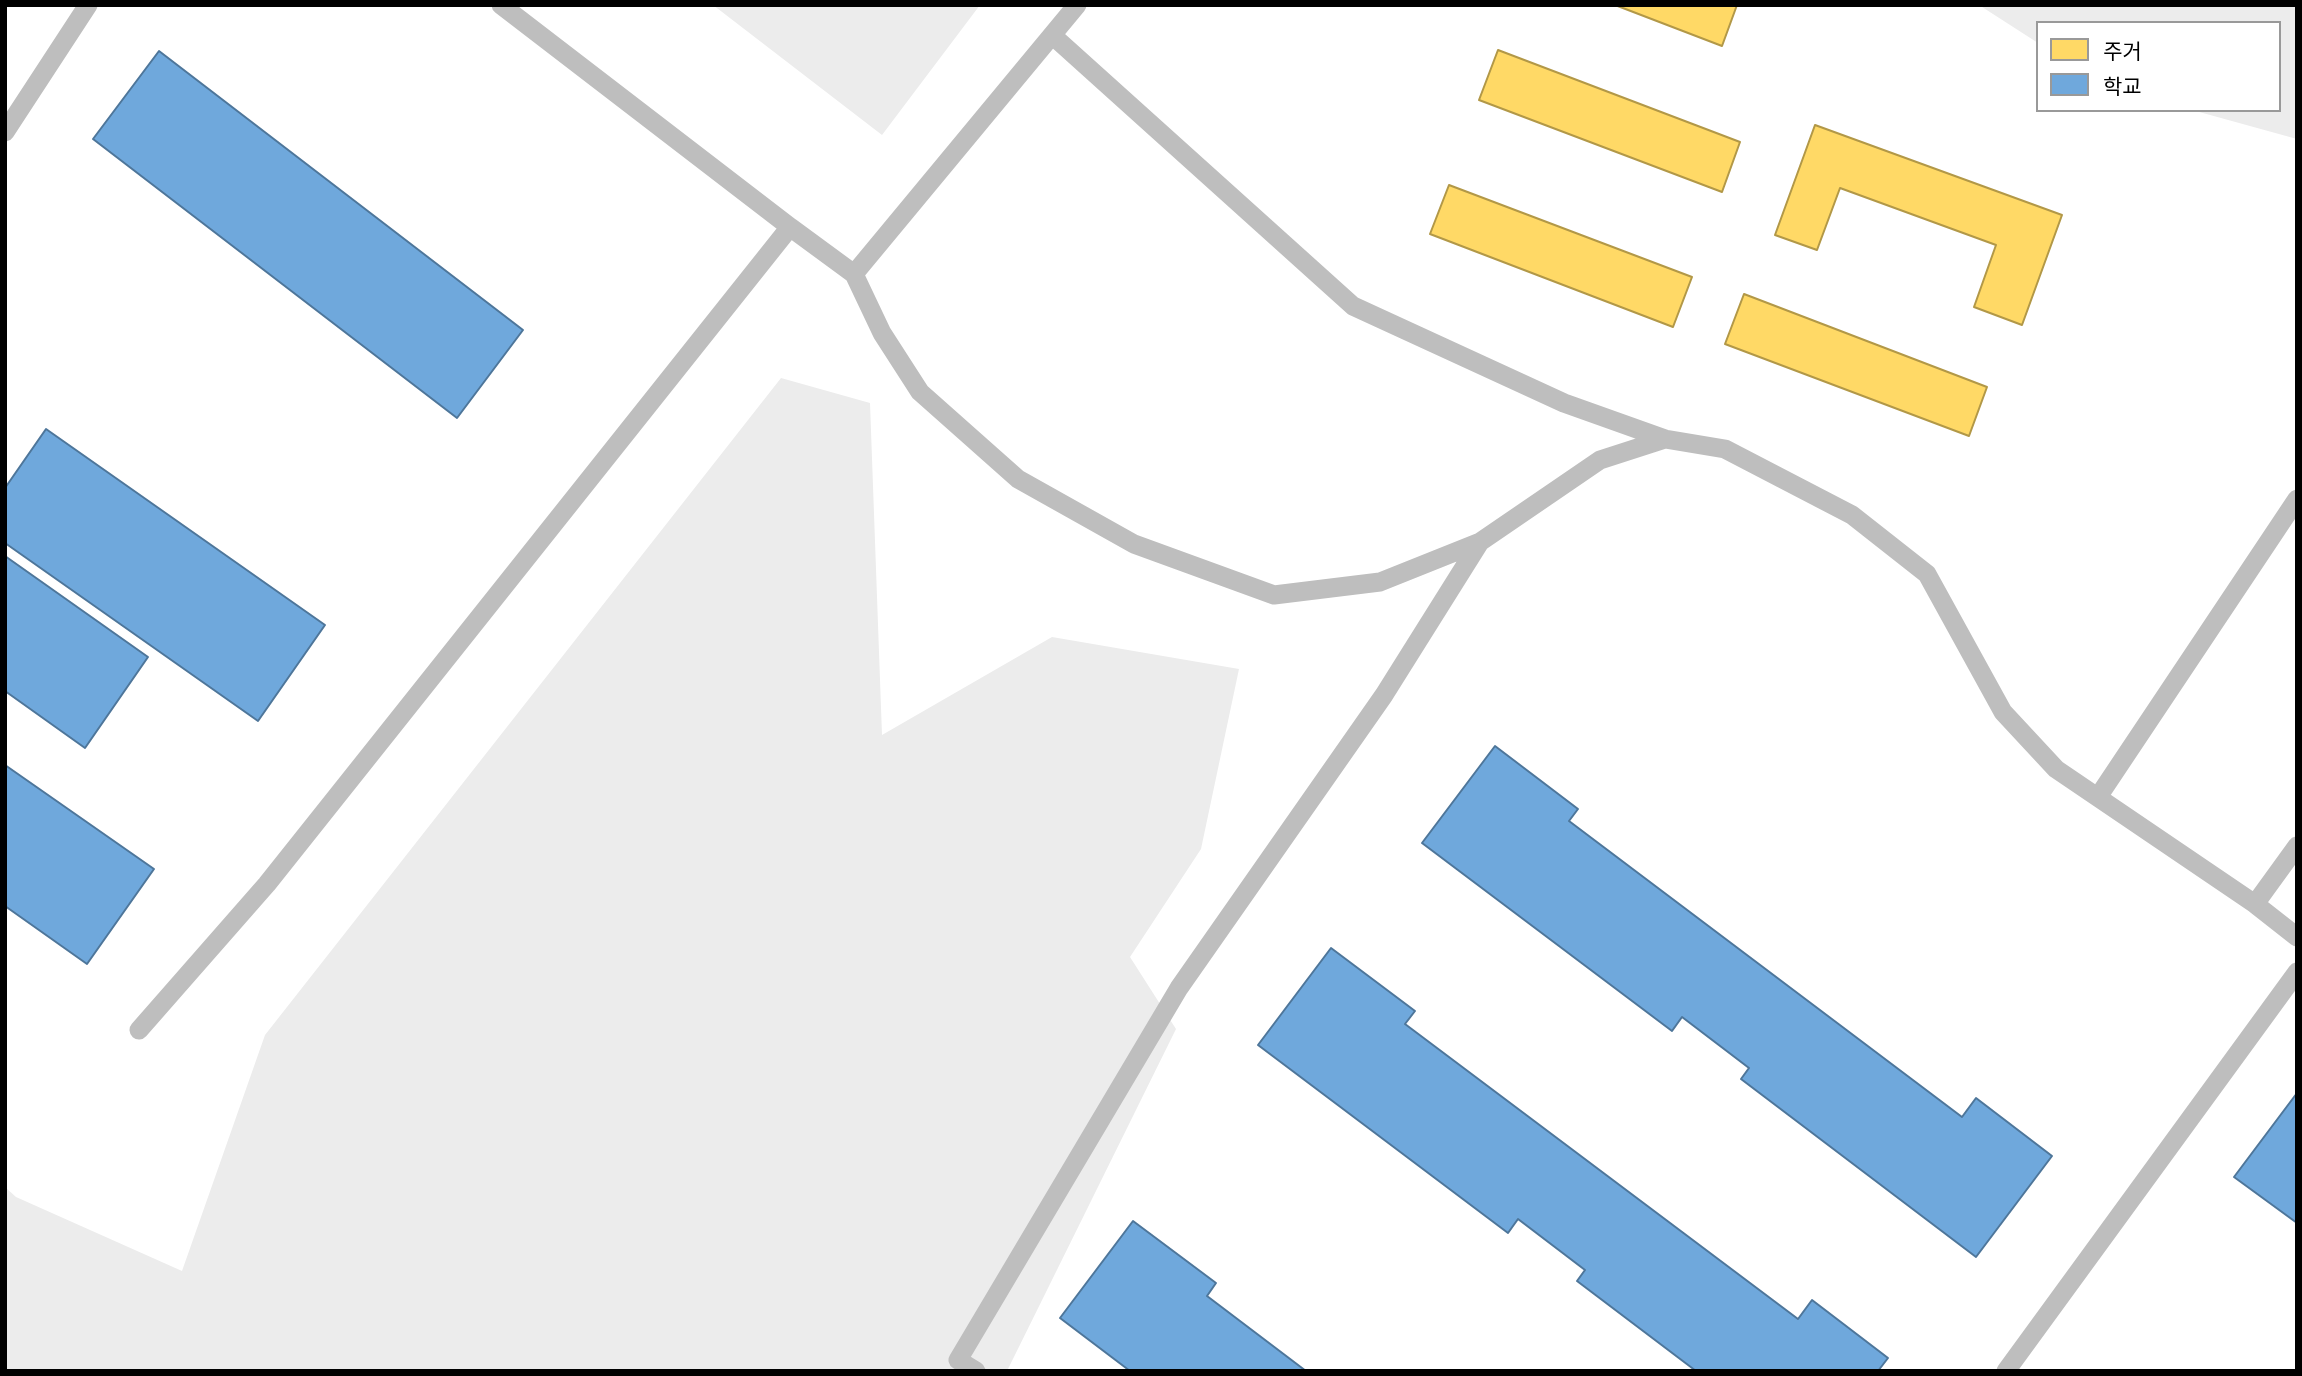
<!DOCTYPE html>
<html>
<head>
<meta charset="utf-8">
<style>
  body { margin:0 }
  #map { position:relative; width:2302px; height:1376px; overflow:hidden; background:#fff; font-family:"Fira Sans","Noto Sans KR",sans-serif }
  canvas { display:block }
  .frame { position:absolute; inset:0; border:7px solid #000; pointer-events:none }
  .legend { position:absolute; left:2036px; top:21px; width:245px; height:91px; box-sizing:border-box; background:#fff; border:2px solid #999; margin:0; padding:9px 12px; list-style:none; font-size:21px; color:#000 }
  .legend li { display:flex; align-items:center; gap:14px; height:35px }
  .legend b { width:35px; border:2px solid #999 }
</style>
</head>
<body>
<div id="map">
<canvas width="2302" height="1376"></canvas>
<div class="frame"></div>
<ul class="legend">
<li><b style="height:19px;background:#ffd966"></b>주거</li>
<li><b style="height:19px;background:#6fa8dc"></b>학교</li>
</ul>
</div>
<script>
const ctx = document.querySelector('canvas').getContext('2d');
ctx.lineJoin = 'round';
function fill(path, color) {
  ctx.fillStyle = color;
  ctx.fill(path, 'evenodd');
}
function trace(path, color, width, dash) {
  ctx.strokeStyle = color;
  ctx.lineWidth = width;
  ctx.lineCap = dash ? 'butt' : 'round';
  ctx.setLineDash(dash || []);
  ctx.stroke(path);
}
fill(new Path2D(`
  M713 5H980L882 135Z
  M1979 5H2297V139L2192 110H2279V23H2038V43Z
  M781 378 870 403 882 735 1052 637 1239 669 1201 849 1130 957 1176 1029 1007 1371H5V1187L16 1197 182 1271 265 1035Z`), '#ececec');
const homes = new Path2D(`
  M1615 5H1737L1722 46Z
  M1498 50 1740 142 1722 192 1479 100Z
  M1815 125 2062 215 2022 325 1974 307 1996 245 1840 188 1817 250 1775 235Z
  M1449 185 1692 277 1673 327 1430 234Z
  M1744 294 1987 387 1969 436 1725 344Z`);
fill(homes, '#ffd966');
trace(homes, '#b29847', 2);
const schools = new Path2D(`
  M159 51 523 330 457 418 93 139Z
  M46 429 325 625 258 721 5 543V488Z
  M5 556 148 657 85 748 5 691Z
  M1495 746 1578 809 1569 821 1962 1117 1976 1098 2052 1156 1976 1257 1741 1079 1749 1068 1682 1017 1672 1031 1422 843Z
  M5 765 154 869 87 964 5 906Z
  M1331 948 1415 1011 1405 1024 1798 1319 1812 1300 1888 1358 1878 1371H1696L1577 1281 1585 1270 1518 1219 1508 1233 1258 1045Z
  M2297 1093V1223L2234 1177Z
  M1133 1221 1216 1283 1207 1296 1306 1371H1130L1060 1318Z`);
fill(schools, '#6fa8dc');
trace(schools, '#4e769a', 2);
trace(new Path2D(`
  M501 5 790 227
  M1052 35 1353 306 1564 403 1665 439
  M5 132 88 5
  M854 274 1077 5
  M2098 797 2297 499
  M2255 904 2297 846
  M139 1030 267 884 790 227 854 274 882 333 920 392 1018 479 1134 544 1274 595 1380 582 1480 542 1600 460 1665 439 1725 449 1852 515 1927 574 2003 712 2056 769 2255 904 2297 937
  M976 1371 958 1360 1179 988 1384 695 1480 542
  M2006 1371 2297 972`), '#bebebe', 19);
</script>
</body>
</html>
